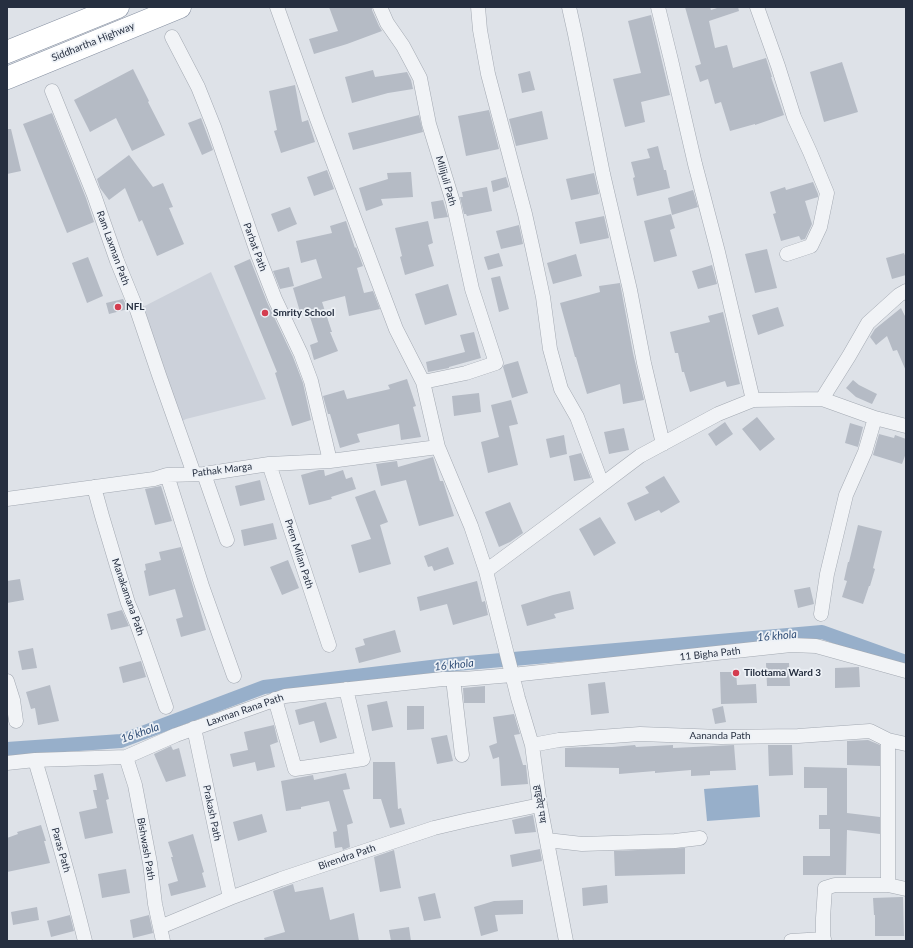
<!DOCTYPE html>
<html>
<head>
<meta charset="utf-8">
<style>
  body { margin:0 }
  #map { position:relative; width:913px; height:948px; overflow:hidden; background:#dee2e8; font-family:Lato,sans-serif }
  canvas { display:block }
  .frame { position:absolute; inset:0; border:8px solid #262f40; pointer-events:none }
</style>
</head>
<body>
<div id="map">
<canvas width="913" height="948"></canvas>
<div class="frame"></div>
</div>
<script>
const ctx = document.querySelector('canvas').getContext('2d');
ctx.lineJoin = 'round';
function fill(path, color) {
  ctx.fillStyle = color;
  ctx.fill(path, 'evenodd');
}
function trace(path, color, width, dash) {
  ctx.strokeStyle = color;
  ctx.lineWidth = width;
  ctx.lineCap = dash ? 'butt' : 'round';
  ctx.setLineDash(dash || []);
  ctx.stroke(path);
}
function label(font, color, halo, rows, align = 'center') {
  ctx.font = font + ' Lato,"Noto Sans Devanagari",sans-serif';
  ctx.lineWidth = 3.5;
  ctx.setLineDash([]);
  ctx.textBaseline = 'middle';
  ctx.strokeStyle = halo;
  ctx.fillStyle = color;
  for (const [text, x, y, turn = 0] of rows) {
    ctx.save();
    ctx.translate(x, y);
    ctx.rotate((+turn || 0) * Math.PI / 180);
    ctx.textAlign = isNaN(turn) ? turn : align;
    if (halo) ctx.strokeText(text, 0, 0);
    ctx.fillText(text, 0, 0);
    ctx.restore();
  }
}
fill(new Path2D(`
  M211 272 266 399 186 419 177 424 137 310Z`), '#ccd1da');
fill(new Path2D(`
  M758 785 760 817 707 821 704 789Z`), '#97afca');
trace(new Path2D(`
  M7 749 121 741 264 687 456 664 822 632 906 662`), '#97afca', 14);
fill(new Path2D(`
  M329 7H372V10L379 26 382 31 347 44 314 54 309 39 338 31Z
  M685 7H710L711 10 720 7H738L739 11 709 21 715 48 727 45 733 68 766 58 772 77H771L784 115 755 125V124L730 131 721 102 715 104 708 79 700 82 695 66 701 64Z
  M651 15 670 95 641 102 645 122 625 127 613 79 641 73 628 21Z
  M842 62 858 112 824 122 810 72Z
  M133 69 149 101 148 102 165 135 132 151 116 118 90 132 74 100Z
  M373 70 375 77 407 72 411 80 413 89 388 93 352 103 345 77Z
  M530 71 535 90 522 93 518 74Z
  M295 85 302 122 308 120 315 142 281 153 274 131 277 130 269 91Z
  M489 110 499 149 466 156 458 116Z
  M542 111 548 139 516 146 509 119Z
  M52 113 86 198 94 222 67 233 23 124Z
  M419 115 423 132 353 150 348 133Z
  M201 118 213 150 202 155 188 123Z
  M7 129H11L21 171 7 174Z
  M658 146 664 170H666L670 188 637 196 633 178 635 177 631 162 650 158 647 149Z
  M129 155 153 187 163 183 173 207 169 208 184 244 157 256 142 220 139 222 125 188 109 200 100 188 97 179Z
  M327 170 334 189 314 196 307 177Z
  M411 172 413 197 381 199 383 205 366 211 359 188 388 179 387 173Z
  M594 173 599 194 571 200 566 179Z
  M506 177 509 187 493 192 491 181Z
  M813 182 818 194V197L805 201 812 224 805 239 801 240 799 236 781 241 773 214 776 213 770 192 785 187 786 190Z
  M487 187 492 211 467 216 466 214H464L460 197H463L462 192Z
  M693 190 698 207 672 215 668 198Z
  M443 200 448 217 434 219 431 202Z
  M290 207 297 224 278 232 271 214Z
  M671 214 675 228 670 230 677 256 654 262 644 221Z
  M604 216 609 238 580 244 575 222Z
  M346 221 355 248 356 247 363 266 357 268 364 293 373 291 380 309 349 316 345 296 322 302 332 332H330L338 351 314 360 310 345 318 342 310 317 309 318 306 310 300 312 293 288 322 278 316 259 301 263 296 241 332 233 330 226Z
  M428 221 433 243 428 245 434 266 405 275 400 257 402 256 395 228Z
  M519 225 523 244 501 249 496 231Z
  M767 249 777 288 755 293 745 254Z
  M499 253 503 266 488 270 484 257Z
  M904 253 906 258V275L892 279 886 258Z
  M576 254 582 276 553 284 547 263Z
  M88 257 103 296 87 303 72 263Z
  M250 259 267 302 293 357 303 383 311 420 292 426 275 373 277 372 234 266Z
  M712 265 717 284 698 289 692 271Z
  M289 267 294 286 280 289 273 271Z
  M500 276 509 309 499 312 491 278Z
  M620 283 633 353 644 400 623 404 620 384 587 394 576 357H575L560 303 600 292 599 286Z
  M448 284 457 315 425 325 415 294Z
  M123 299 128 309 109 314 106 303Z
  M778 307 784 326 758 335 752 315Z
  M901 308 906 318V371L897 350 893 351 887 336 876 345 870 337 875 329Z
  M723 312 740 384 727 387 725 381 690 392 684 372H682L678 353H675L670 332 710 322 708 316Z
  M474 332 481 358 449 367V368L428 372 426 362 465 352 460 335Z
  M518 361 528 393 512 398 503 367 504 365Z
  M407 379 416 406 413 407 421 437 401 440 399 424 357 434 360 442 340 448 330 414H328L323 396 344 390 347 399 390 389 388 385Z
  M853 380 859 385 877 394 872 404 856 397 846 388Z
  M479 393 481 412 454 416 452 396Z
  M511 400 518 424 509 426 518 465 488 473 481 442 499 437 491 405Z
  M757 417 775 439 760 451 742 429Z
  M725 422 733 434 716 446 708 434Z
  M850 423 863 427 858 447 845 443Z
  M624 428 629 450 609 454 604 432Z
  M879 434 894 438 895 435 906 439V453L902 464 873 455Z
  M564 435 567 454 550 458 546 439Z
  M581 453 591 478 574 481 569 456Z
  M433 457 440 481H443L444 484 454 516 419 526 406 480 381 486 376 464 397 461 398 467Z
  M319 470H324L325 476 343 470 346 479 352 477 356 489 331 497 332 499 309 505 301 475Z
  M664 476 680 502 661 513 659 510 635 521 627 503 649 493 645 487Z
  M260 480 265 500 240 506 235 486Z
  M161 486 172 521 155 525 145 489Z
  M375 490 388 522 380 525 391 564 359 573 351 545 371 539 355 497Z
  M510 502 523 533 510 542 499 547 485 512Z
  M600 517 616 543 594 556 579 529Z
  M273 523 277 539 244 546 241 530Z
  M858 525 882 531 873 568 875 569 870 586H869L863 604 842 597 847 581 844 580 848 562H849Z
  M181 547 196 596 206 630 181 637 176 619 183 617 175 589 149 596 144 571 146 570 145 564 161 560 159 552Z
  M448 547 454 564 434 571 432 566 428 567 424 556Z
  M288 560 299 588 282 595 270 567Z
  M20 579 24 600 7 603V581Z
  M477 581 482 602 485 601 488 615 453 625 447 604 420 611 417 597Z
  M810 587 814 604 798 608 794 590Z
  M570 591 574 609 554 614 556 618 527 626 521 605 553 595Z
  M122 610 129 626 111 630 107 614Z
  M395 630 401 652 359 663 355 648 365 645 363 639Z
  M33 648 37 668 22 670 18 651Z
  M141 661 146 677 123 683 119 667Z
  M766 663H789L790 686H767Z
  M859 667 860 687 835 688V668Z
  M720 672H736L737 685 756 684 757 703 721 704Z
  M605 682 609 713 591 715 588 684Z
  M50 685 59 721 38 725 35 708 31 709 26 692Z
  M485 686V703H464L463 688Z
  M387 701 393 727 372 731 367 705Z
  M326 702 337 738 320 743 314 721 299 725 295 710Z
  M407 706H424V729L407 730Z
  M723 706 726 722 715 724 712 709Z
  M514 714 520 734 514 735 523 765H526L528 784 501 786 499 757 493 759 489 746 497 743 493 717Z
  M274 725 278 742 270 745 275 767 257 771 255 762 233 767 230 754 248 750 244 732Z
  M447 735 453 761 437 764 431 738Z
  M868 740 880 745V766L847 765V741Z
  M635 745 636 747 673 745V748L734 745 736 770 710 771V775L691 776V770L655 773V771L619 774V768L565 767V748L585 747H612Z
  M768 745H792L793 775 769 776Z
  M171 746 173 750 179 748 186 776 166 782 154 754Z
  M373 762H395L398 809 401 808 405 824 390 828 381 799H373Z
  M804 767 847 768V813L880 817V834L847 830 846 875H803V856H830V829H819V815H827V788H804Z
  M103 773 109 799 106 800 113 833 85 839 79 812 97 808 93 790H97L94 775Z
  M346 773 350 789 343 790 353 823 347 825 350 847 343 850 342 847 335 848 333 832 337 831 329 801 301 807V809L286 811 281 781 313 775 314 780Z
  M262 814 267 832 238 841 233 822Z
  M533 815 536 832 515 834 512 820Z
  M41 825 46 841H44L50 863 7 872V838L18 834 17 832Z
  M193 834 204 872 202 873 206 887 171 896 168 884 178 881 171 857H173L168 842Z
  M685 848V874L615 876 614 851Z
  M540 849 542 861 512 867 510 855Z
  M394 850 401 888 380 892 374 857Z
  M126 869 130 893 102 898 98 874Z
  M293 884 295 892 323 887 330 920 354 913 359 941H265L264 938 285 932 273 891Z
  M607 885 608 903 583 906 582 888Z
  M435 893 441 918 424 921 418 897Z
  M901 897H903L904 936H875V915H874L873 898Z
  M523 900V914L495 915 498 931 481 936 474 907 494 901Z
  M37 907 39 920 13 925 11 912Z
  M70 915 74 931 51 937 47 921Z
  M149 915 153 933 133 938 130 920Z
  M409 927 411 941H391L389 930Z`), '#b5bbc5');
const minor = new Path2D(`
  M277 7 317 119 396 329 423 382 438 447 471 526 486 571 518 698 532 745 540 805 566 941
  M380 7 387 23 403 46 420 78 429 124 453 202 472 289 496 363 466 373 423 382
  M478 7 480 30 488 74 525 214 533 250 543 297 550 349 561 389 577 417 602 484
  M569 7 575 34 603 174 630 290 644 363 663 444
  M658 7 671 60 695 164 718 252 753 400
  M757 7 778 66 794 117 810 152 827 193 820 227 811 246 787 254
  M172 37 198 87 214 127 258 255 275 299 301 354 311 381 330 461
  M52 91 94 195 117 261 137 310 159 375 194 474
  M822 399 849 356 868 323 899 295 906 291
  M269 464 329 645
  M204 474 227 540
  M167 475 202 586 234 676
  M94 487 102 516 128 603 137 624 166 707
  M7 499 154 479 167 475 204 474 269 464 330 461 438 447
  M486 571 555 520 640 456 718 414 753 400 822 399 875 418 906 426
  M821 614 827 574 846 495 865 452 875 418
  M453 679 462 755
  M7 681 13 700 16 721
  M275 699 295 769 363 759 346 689
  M194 728 230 898
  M888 740V885
  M532 745 559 740 640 734 721 737 798 736 870 731 888 740 906 744
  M126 757 135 785 150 863 155 904 163 941
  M35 760C53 820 70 880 85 941
  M7 763 35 760 126 757 176 735 285 696 443 679H464L512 675 791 645 816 646 906 671
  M547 840 582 844 675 841 700 838
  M160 927 230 898 281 879 434 828 468 820 540 805
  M791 941 824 939
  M823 941V918L825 888 835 885H888L906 889`);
const trunk = new Path2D(`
  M7 52 118 7
  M7 78 180 7`);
trace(minor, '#a3a9b2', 15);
trace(trunk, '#858fa0', 23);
trace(minor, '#f1f3f6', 14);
trace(trunk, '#fff', 22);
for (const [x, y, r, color] of [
  [118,307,4,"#d43c4f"],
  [265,313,4,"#d43c4f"],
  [736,673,4,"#d43c4f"]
]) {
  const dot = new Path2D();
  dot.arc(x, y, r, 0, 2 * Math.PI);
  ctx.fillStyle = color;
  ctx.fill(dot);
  trace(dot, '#edf1f6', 1.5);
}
label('10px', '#262f40', '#edf1f6', [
  ["Siddhartha Highway",93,42,-22],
  ["Milijuli Path",446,181,74],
  ["Parbat Path",255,247,70],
  ["Ram Laxman Path",113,248,70],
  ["Pathak Marga",222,470,-7],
  ["Prem Milan Path",299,554,72],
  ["Manakamana Path",128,597,71],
  ["11 Bigha Path",710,654,-6],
  ["Laxman Rana Path",245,710,-19],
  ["Aananda Path",720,736],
  ["हाइवेए पथ",540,804,81],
  ["Prakash Path",212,813,78],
  ["Bishwash Path",146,849,80],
  ["Paras Path",61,850,74],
  ["Birendra Path",347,857,-19]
]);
label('bold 10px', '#262f40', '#edf1f6', [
  ["NFL",126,307],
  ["Smrity School",273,313],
  ["Tilottama Ward 3",744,673]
], 'left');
label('italic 11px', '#2f4d76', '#edf1f6', [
  ["16 khola",777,636,-5],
  ["16 khola",454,665,-6],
  ["16 khola",140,733,-19]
]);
</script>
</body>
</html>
